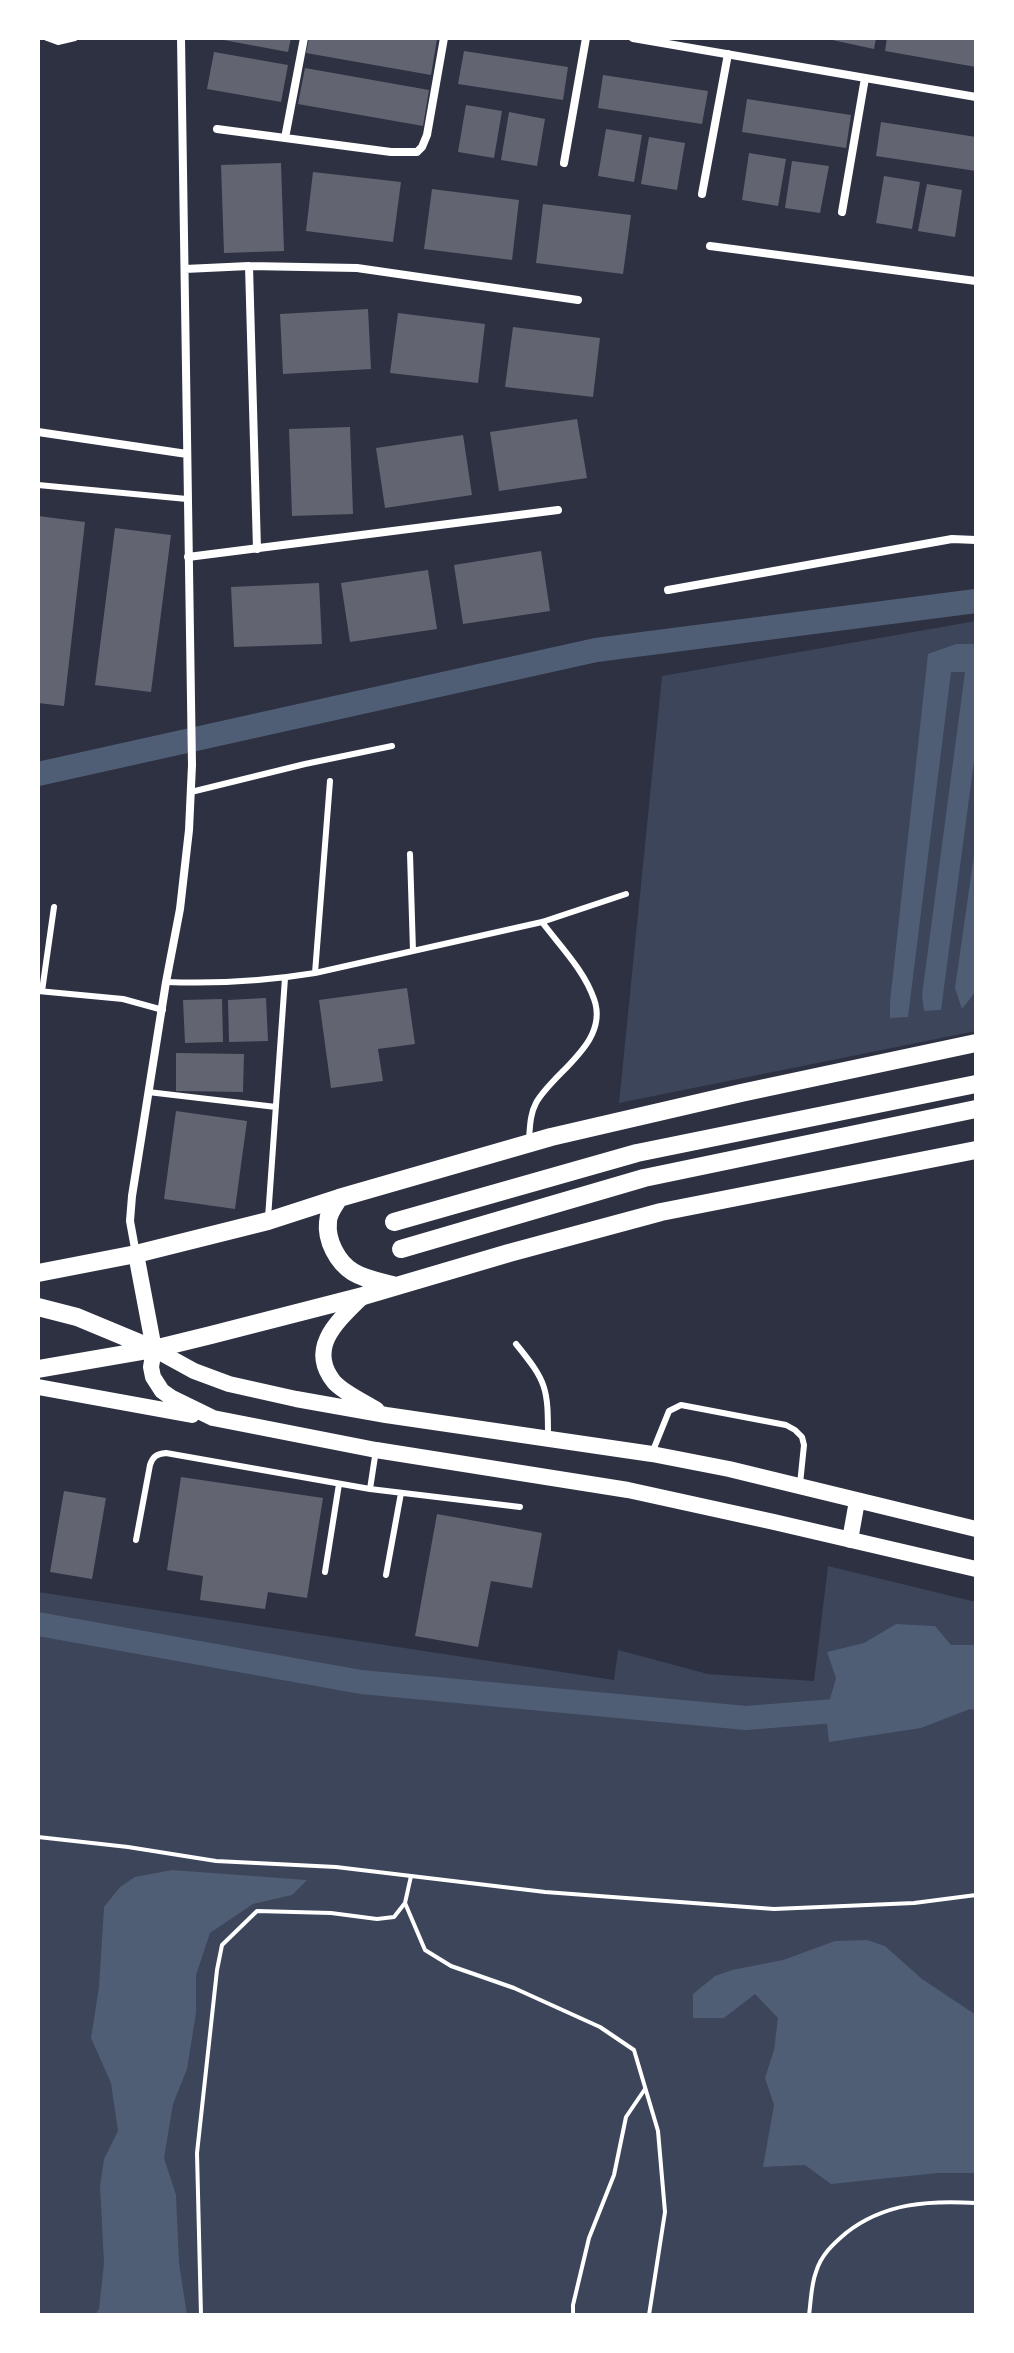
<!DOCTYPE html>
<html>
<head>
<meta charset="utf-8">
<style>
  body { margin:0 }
  #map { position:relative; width:1014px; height:2353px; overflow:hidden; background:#2d3142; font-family:"Sofia Sans Condensed",sans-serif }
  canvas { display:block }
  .frame { position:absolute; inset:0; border:40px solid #fff; pointer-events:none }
</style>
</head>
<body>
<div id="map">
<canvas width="1014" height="2353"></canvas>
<div class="frame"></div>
</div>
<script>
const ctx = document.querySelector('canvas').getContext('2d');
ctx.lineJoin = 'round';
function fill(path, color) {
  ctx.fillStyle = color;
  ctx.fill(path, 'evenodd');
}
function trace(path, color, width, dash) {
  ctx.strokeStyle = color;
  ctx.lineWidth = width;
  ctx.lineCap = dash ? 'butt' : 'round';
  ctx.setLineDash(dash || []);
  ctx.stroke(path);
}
fill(new Path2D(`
  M976 621V1031L619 1103 662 676Z
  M828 1566 976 1602V2315H38V1592L614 1680 618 1650 708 1674 814 1681Z`), '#3c4559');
fill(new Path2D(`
  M956 644H976V746L941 1010 924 1011 922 995 965 672H951L908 1017 890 1018V1002L928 654Z
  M976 841V991L962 1009 955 988Z
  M896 1624 935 1626 951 1645H976V1710L970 1709 921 1728 829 1742 827 1724 830 1699 836 1678 827 1652 864 1643Z
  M172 1870 307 1880 292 1895 253 1904 210 1933 196 1975V2013L187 2069 173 2104 164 2158 176 2195 179 2263 187 2315H95L99 2309 104 2263 100 2186 104 2159 118 2131 111 2083 91 2038 99 1987 104 1907 120 1887 135 1877Z
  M867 1940 885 1946 922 1979 976 2015V2173H938L831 2184 805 2165 763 2167 774 2105 765 2078 774 2050 778 2018 755 1994 724 2018H693V1994L715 1976 732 1970 783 1960 835 1941Z`), '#4f5d75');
trace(new Path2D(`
  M38 774 596 650 976 601
  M38 1624 361 1682 746 1718 860 1709`), '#4f5d75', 24);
fill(new Path2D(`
  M213 38H291L288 52Z
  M309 38H431L437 39 431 75 306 53Z
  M823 38H876L874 49Z
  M887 38H976V67L885 51Z
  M464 51 568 67 563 100 458 84Z
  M214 52 288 65 281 102 207 89Z
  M305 68 429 90 423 126 298 104Z
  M603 75 708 91 702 124 598 108Z
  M747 99 851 115 846 148 742 132Z
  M466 105 502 111 494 158 458 152Z
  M509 112 545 119 537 166 501 160Z
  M881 122 976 137V171L876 156Z
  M606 129 642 135 634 182 598 176Z
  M649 137 685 143 677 190 641 184Z
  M749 153 786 159 778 206 742 200Z
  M792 161 829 166 820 213 785 208Z
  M281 163 284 251 224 253 221 165Z
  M313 172 401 182 393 242 306 231Z
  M884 176 920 182 912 229 876 223Z
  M927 184 962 190 955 237 918 231Z
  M432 189 519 200 512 260 424 249Z
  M543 204 631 215 623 274 536 263Z
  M368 309 371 369 283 374 280 314Z
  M398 313 485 324 478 383 390 373Z
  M513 327 600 338 593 397 505 387Z
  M577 419 587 478 499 491 490 432Z
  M350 427 353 514 292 516 289 429Z
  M463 435 472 495 385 508 376 448Z
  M38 516 85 522 64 706 38 703Z
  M115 528 171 535 151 692 95 685Z
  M541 551 550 611 463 624 454 565Z
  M428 570 437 629 350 642 341 583Z
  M319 583 322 644 234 647 231 587Z
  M407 988 415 1044 378 1049 383 1081 331 1088 319 1000Z
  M266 998 268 1041 229 1042 228 1000Z
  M222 999 223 1042 185 1043 183 1000Z
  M176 1053 244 1054 243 1092 176 1091Z
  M176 1111 247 1121 235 1209 164 1199Z
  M181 1477 323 1498 307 1598 268 1592 265 1609 200 1600 203 1576 167 1570Z
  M64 1491 106 1498 92 1579 50 1572Z
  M437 1514 542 1533 532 1588 491 1581 478 1647 415 1636Z`), '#626471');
trace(new Path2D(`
  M38 1837 128 1847 216 1861 336 1867 545 1892 774 1909 914 1903 976 1895
  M405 1903 425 1950 451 1966 514 1988 600 2027 634 2050 658 2131 665 2212 649 2315
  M201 2315 197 2153 217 1970 222 1945 257 1911 331 1913 377 1919 394 1917 405 1903 411 1876
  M573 2315V2305L589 2238 614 2175 626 2117 645 2089
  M809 2315C811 2301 811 2285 816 2272 821 2255 833 2244 846 2233 884 2203 929 2200 976 2203`), '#fff', 4);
trace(new Path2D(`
  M47 38 58 42 75 38
  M38 485 187 499
  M191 792 305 764 392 746
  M410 854 413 951
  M315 973 330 781
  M166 982C216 984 266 981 315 973L542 922 626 894
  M38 991 123 999 163 1010
  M42 991 54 907
  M148 1092 276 1107
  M529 1139C530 1127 530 1114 536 1103 553 1072 610 1043 594 999 584 970 560 946 542 922
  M268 1218 285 978
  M516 1344C547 1382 548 1388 548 1437
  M652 1453 669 1411 681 1405 786 1425 795 1430 802 1437 804 1445 800 1484
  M370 1489 520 1507
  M136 1540 150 1465C153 1456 157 1454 166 1453L370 1489 376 1450
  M325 1572 339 1484
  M386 1575 401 1493`), '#fff', 6);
trace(new Path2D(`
  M633 38 976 97
  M217 129 391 152H417L422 147 427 135 444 38
  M285 138 304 38
  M564 163 586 38
  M702 194 728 54
  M842 212 865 78
  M710 246 976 281
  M249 266 257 549
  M185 269 249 266 357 268 578 300
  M38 432 187 454
  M188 557 558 510
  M668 590 952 539 976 540
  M136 1254 130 1221 132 1196 166 982 180 909 189 830 192 765 181 38`), '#fff', 8);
trace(new Path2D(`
  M136 1254 154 1349 151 1367 153 1377 162 1391 172 1398 213 1418 376 1450 628 1490 774 1522 976 1569
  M363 1296C339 1320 306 1347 334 1382 344 1393 364 1402 377 1410
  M154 1349 194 1371 229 1384 296 1399 386 1415 652 1454 729 1469 976 1529
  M38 1387 192 1415
  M850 1540 857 1501`), '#fff', 16);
trace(new Path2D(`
  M339 1198C335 1205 328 1213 328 1222 326 1240 337 1262 353 1272 366 1280 382 1282 396 1286
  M394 1222 637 1153 976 1084
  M401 1249 644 1178 976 1109
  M38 1273 136 1254 268 1221 339 1198 551 1137 741 1093 976 1043
  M38 1307 77 1317 154 1349
  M38 1369 154 1349 211 1335 363 1296 509 1253 661 1212 976 1150`), '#fff', 18);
</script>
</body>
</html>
